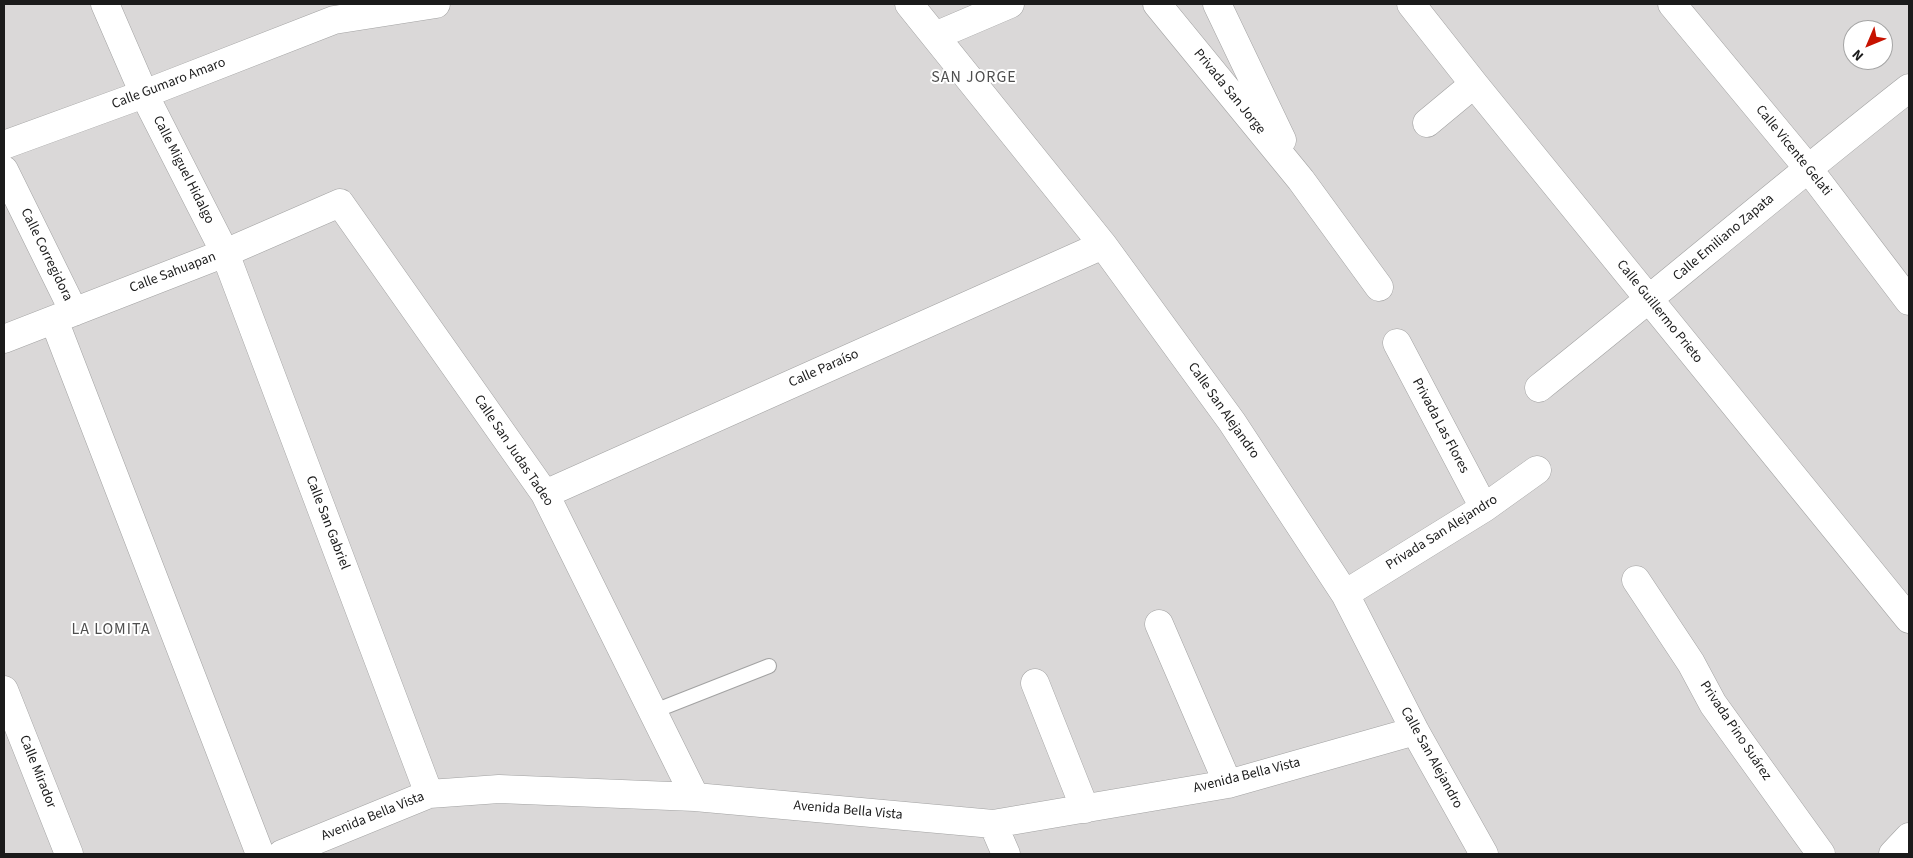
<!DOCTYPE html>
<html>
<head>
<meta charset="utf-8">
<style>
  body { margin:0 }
  #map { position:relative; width:1913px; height:858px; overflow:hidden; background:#eeeae0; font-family:"Source Sans 3",sans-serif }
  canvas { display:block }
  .frame { position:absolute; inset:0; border:5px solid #1b1b1b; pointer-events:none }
  .north { position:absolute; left:1843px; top:20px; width:50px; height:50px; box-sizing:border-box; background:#fff; border:1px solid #a4a4a4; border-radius:50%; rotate:225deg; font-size:14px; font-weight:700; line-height:20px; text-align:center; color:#1b1b1b }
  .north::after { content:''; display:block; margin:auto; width:18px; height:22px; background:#c71200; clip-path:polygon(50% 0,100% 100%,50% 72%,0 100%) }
</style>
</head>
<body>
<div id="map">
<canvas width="1913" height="858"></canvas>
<div class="frame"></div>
<div class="north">N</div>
</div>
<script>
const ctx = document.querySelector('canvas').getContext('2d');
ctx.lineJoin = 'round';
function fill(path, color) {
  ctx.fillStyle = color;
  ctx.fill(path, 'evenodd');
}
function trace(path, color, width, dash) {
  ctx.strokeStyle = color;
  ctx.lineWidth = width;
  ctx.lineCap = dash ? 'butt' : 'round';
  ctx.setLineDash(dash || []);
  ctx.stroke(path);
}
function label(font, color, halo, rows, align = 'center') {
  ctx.font = font + ' "Source Sans 3",sans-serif';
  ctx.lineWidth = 4;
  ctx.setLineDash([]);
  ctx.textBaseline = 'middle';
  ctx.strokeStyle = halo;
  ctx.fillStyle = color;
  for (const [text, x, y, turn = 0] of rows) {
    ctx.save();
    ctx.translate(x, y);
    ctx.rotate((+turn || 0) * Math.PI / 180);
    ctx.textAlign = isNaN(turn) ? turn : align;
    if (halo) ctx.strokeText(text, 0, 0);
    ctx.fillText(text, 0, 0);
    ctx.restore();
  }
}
fill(new Path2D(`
  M4 4H1909V854H4ZM1853 30H1883V60H1853Z`), '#dad8d8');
const lane = new Path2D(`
  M652 712 769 666`);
const street = new Path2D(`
  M105 4 144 94 225 253 429 794
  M909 4 1103 245 1232 422 1345 594 1415 731 1484 854
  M1157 4 1301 180 1379 287
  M1217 4 1282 140
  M1411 4 1474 84 1909 619
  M1672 4 1807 167 1909 301
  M935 36 1010 4
  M1427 123 1474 84
  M4 145 144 94 334 20 436 4
  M4 170 74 312
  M54 320 260 854
  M4 339 225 253 340 203 545 494 695 797
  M1397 343 1484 508
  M1539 388C1663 289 1784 186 1909 88
  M545 494 1103 245
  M1636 580 1691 663 1713 704 1821 854
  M1345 594 1484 508 1537 470
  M1159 624 1228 784
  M1035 683 1085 809
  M4 690 69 854
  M993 824 1006 854
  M282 854 429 794 499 789 695 797 993 824 1228 784 1415 731
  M1893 854 1909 837`);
trace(lane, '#a2a2a2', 16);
trace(street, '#a2a2a2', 29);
trace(lane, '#fff', 14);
trace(street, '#fff', 28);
label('14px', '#1b1b1b', '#fff', [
  ["Calle Gumaro Amaro",169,84,-21],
  ["Privada San Jorge",1229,92,51],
  ["Calle Vicente Gelati",1793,151,51],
  ["Calle Miguel Hidalgo",183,170,63],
  ["Calle Emiliano Zapata",1724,238,-40],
  ["Calle Corregidora",46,255,64],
  ["Calle Sahuapan",173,273,-21],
  ["Calle Guillermo Prieto",1659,312,51],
  ["Calle Paraíso",824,369,-24],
  ["Calle San Alejandro",1223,411,55],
  ["Privada Las Flores",1440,426,62],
  ["Calle San Judas Tadeo",513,451,56],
  ["Calle San Gabriel",327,523,69],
  ["Privada San Alejandro",1442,533,-32],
  ["Privada Pino Suárez",1735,731,56],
  ["Calle San Alejandro",1431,758,61],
  ["Calle Mirador",37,772,68],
  ["Avenida Bella Vista",1247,776,-14],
  ["Avenida Bella Vista",848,811,5],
  ["Avenida Bella Vista",373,817,-22]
]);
ctx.letterSpacing = '1px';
label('16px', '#4e4e4e', '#fff', [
  ["SAN JORGE",974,78],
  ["LA LOMITA",111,630]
]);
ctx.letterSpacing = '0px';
</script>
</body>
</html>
